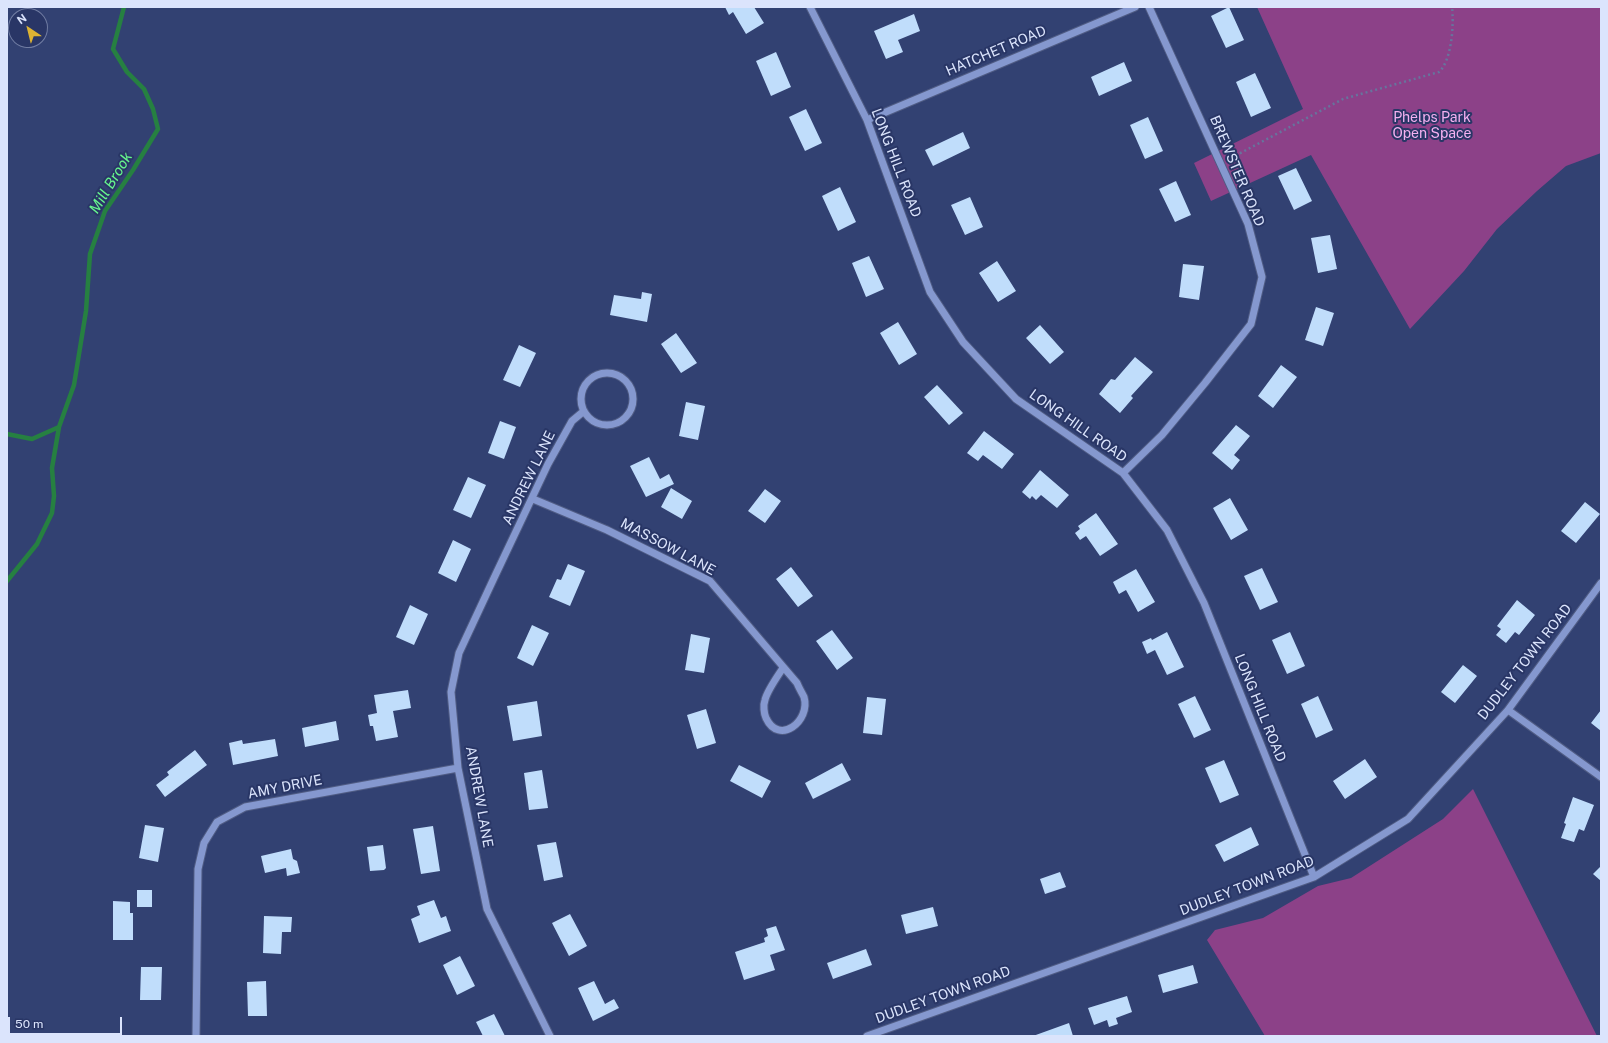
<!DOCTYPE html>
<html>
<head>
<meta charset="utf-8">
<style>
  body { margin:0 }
  #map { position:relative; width:1608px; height:1043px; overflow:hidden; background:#324172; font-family:"Public Sans",sans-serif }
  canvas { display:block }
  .frame { position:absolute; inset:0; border:8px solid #dbe4fc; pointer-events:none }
  .north { position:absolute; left:8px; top:8px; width:40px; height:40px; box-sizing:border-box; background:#293666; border:1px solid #707ca2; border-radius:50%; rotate:325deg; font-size:11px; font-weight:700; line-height:16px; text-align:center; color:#dbe4fc }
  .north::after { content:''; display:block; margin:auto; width:14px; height:18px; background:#dcb233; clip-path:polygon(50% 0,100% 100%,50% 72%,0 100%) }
  .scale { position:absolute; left:8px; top:1017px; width:114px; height:18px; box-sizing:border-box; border:2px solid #dbe4fc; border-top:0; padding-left:5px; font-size:12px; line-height:14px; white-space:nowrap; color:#dbe4fc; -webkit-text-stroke:3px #293666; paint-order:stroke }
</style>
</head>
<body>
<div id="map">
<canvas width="1608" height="1043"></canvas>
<div class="frame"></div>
<div class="north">N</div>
<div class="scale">50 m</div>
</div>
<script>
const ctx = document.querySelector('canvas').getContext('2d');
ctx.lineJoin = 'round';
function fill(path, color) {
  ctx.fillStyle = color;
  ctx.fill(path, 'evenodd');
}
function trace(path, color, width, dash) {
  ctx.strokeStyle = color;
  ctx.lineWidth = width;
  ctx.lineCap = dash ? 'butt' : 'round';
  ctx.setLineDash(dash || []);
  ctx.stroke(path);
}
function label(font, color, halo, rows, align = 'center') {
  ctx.font = font + ' "Public Sans",sans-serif';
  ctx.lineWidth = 4;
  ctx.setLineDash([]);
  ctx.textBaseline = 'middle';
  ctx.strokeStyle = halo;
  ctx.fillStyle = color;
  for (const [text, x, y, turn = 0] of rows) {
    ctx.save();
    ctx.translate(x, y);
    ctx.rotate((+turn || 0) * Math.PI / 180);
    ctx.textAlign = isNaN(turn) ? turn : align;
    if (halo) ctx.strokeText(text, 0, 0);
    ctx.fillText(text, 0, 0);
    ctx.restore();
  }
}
fill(new Path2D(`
  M1257 7H1601V153L1566 166 1537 191 1497 229 1464 271 1410 329 1311 155 1211 201 1194 163 1303 109Z
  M1473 789 1597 1036H1265L1207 940 1215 930 1263 918 1318 886 1351 878 1443 819Z`), '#8c4188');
trace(new Path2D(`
  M7 434 32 439 59 427
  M7 581 37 544 52 513 54 496 52 468 59 427 74 385 86 311 90 254 105 211 133 170 158 129 153 109 144 89 127 72 113 49 124 7`), '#268041', 4.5);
fill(new Path2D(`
  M725 7H754L764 23 746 34 733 12 729 15Z
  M1229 7 1244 40 1226 48 1211 16Z
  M914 14 920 31 898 40 903 52 886 59 874 31Z
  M776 52 791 87 771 96 756 61Z
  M1124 62 1132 81 1099 96 1091 77Z
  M1255 73 1271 108 1251 117 1236 82Z
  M806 109 822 143 805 151 789 117Z
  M1148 117 1163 151 1145 159 1130 125Z
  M963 132 970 148 933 166 925 150Z
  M1296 168 1312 201 1294 210 1278 176Z
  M1176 181 1191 215 1175 222 1159 189Z
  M840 187 856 222 838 231 822 196Z
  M970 197 983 227 965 235 951 205Z
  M1330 235 1337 269 1318 273 1311 238Z
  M869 256 884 289 866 297 852 263Z
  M997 261 1016 291 998 302 979 273Z
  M1183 264 1204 266 1199 300 1179 297Z
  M642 292 652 294 647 322 610 315 614 295 641 299Z
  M1316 307 1334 313 1323 346 1305 340Z
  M898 322 917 354 899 365 880 333Z
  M1040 325 1064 352 1050 364 1026 338Z
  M676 333 697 363 681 373 661 344Z
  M519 345 536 353 520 387 503 380Z
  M1135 357 1153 372 1131 396 1133 398 1120 413 1099 394 1111 379 1115 380Z
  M1281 365 1297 377 1273 408 1258 396Z
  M937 385 963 413 949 425 924 397Z
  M686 402 705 406 698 440 679 436Z
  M500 421 516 427 504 459 488 453Z
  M1236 425 1250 436 1234 455 1240 460 1232 470 1212 453Z
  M984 431 1014 454 1002 469 983 455 978 461 967 453Z
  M649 457 660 479 669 474 674 484 646 497 630 466Z
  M1040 470 1069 495 1057 508 1041 495 1036 500 1032 496 1030 499 1022 492Z
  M468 477 486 485 471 518 453 510Z
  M671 488 692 501 682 519 661 507Z
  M765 489 781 501 765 523 748 511Z
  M1230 498 1248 530 1231 540 1213 508Z
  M1585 502 1600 514 1576 543 1561 531Z
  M1096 513 1118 544 1100 556 1086 536 1080 540 1075 533 1080 529 1078 526Z
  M453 540 471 549 456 582 438 573Z
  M568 564 585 571 570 606 549 597 557 579 561 580Z
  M791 567 813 596 798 607 776 579Z
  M1262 568 1278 602 1260 610 1244 576Z
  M1136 569 1155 602 1138 612 1126 590 1119 594 1113 582Z
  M1517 600 1535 615 1519 635 1515 632 1506 643 1496 635 1501 629 1497 626Z
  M410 605 428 614 414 645 396 637Z
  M532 625 549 633 533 666 517 658Z
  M832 630 853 658 837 670 816 641Z
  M1167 632 1184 667 1167 675 1155 650 1147 654 1142 642 1151 638 1152 640Z
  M1290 632 1305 666 1287 674 1272 640Z
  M691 634 710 638 704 673 685 670Z
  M1463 665 1477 676 1455 703 1441 692Z
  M408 690 411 708 393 711 398 737 376 741 373 726H370L368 715 377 713 374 695Z
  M1195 696 1211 730 1194 738 1178 704Z
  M1318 696 1333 730 1316 738 1301 704Z
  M867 697 886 699 882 735 863 733Z
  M537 701 542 736 513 741 507 706Z
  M706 709 716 743 697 749 687 715Z
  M1601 710V731L1591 723Z
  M336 721 339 740 305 747 302 728Z
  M275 739 278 756 233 765 229 743 242 740 243 744Z
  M195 750 207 765 165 797 156 785 169 775 167 772Z
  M1365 759 1377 777 1345 799 1333 781Z
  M1224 760 1239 795 1220 803 1205 768Z
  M842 763 851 780 813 799 805 783Z
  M739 765 771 781 762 798 730 781Z
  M542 770 548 808 529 810 524 773Z
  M1573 797 1594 805 1584 831 1579 829 1574 842 1561 838 1566 824 1564 823Z
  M145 825 164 828 158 862 139 858Z
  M433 826 440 871 421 874 413 829Z
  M1251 827 1259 845 1224 862 1215 845Z
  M556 842 563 877 544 881 537 845Z
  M383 845 386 868 384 870 370 871 367 847Z
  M291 849 293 859 297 861 300 873 287 876 286 868 265 873 261 856Z
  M1601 866V881L1593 874Z
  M1060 872 1066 887 1045 894 1040 879Z
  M137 890H152V907H137Z
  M434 900 441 918 446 916 451 931 419 943 411 919 420 915 417 906Z
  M113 901 130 902V913H133V940H113Z
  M933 907 938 926 906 934 901 915Z
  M570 914 587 946 569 956 552 923Z
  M264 916 292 917 291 932H282L281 954 263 953Z
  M776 926 785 950 770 955 775 970 744 980 735 952 765 942 764 938 768 936 766 929Z
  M866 949 872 965 833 979 827 963Z
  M460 956 475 986 457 995 443 965Z
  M1193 965 1198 983 1163 993 1158 975Z
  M141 967H162L161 1000H140Z
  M266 981 267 1016H248L247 982Z
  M594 981 605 1004 614 999 619 1008 593 1021 578 988Z
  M1127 996 1132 1012 1116 1018 1118 1024 1109 1027 1107 1020 1094 1025 1088 1008Z
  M494 1014 505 1036H483L476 1022Z
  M1069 1023 1073 1036H1033Z`), '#c0ddfb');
const minor = new Path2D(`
  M810 7 867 120 930 292 963 342 1016 399 1123 473 1167 530 1204 603 1314 877
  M867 120 1135 7
  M581 399a26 26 0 1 1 52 0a26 26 0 1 1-52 0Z
  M1123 473 1162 435 1205 383 1251 324 1262 277 1248 224 1149 7
  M533 499 607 530 710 581 797 683C799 688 802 693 804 697 811 721 779 746 766 718 764 714 763 705 765 700 767 691 777 677 783 668
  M1508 710 1601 777
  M196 1036 198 869 204 843 217 822 245 807 458 768
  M550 1036 487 909 458 768 451 692 459 653 494 578 548 464 572 421 584 411
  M867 1036 1314 877 1408 819 1508 710 1601 583`);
trace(minor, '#505c84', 9);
trace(new Path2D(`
  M1231 158 1343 99 1439 72C1452 60 1454 24 1452 7`), '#67749d', 2.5, [2, 3]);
trace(minor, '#8598cf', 7);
label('14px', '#dbe4fc', '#293666', [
  ["HATCHET ROAD",996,51,-23],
  ["LONG HILL ROAD",896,163,69],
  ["BREWSTER ROAD",1237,171,67],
  ["LONG HILL ROAD",1078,426,35],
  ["ANDREW LANE",529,478,-64],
  ["MASSOW LANE",668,547,28],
  ["DUDLEY TOWN ROAD",1525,662,-52],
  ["LONG HILL ROAD",1260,708,68],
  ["AMY DRIVE",285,787,-11],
  ["ANDREW LANE",479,797,80],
  ["DUDLEY TOWN ROAD",1247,886,-21],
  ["DUDLEY TOWN ROAD",943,995,-20]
]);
label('14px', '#f5b0f0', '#293666', [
  ["Phelps Park",1432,118],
  ["Open Space",1432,134]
]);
label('italic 15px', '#67f68d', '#293666', [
  ["Mill Brook",111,183,-59]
]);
</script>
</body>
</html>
